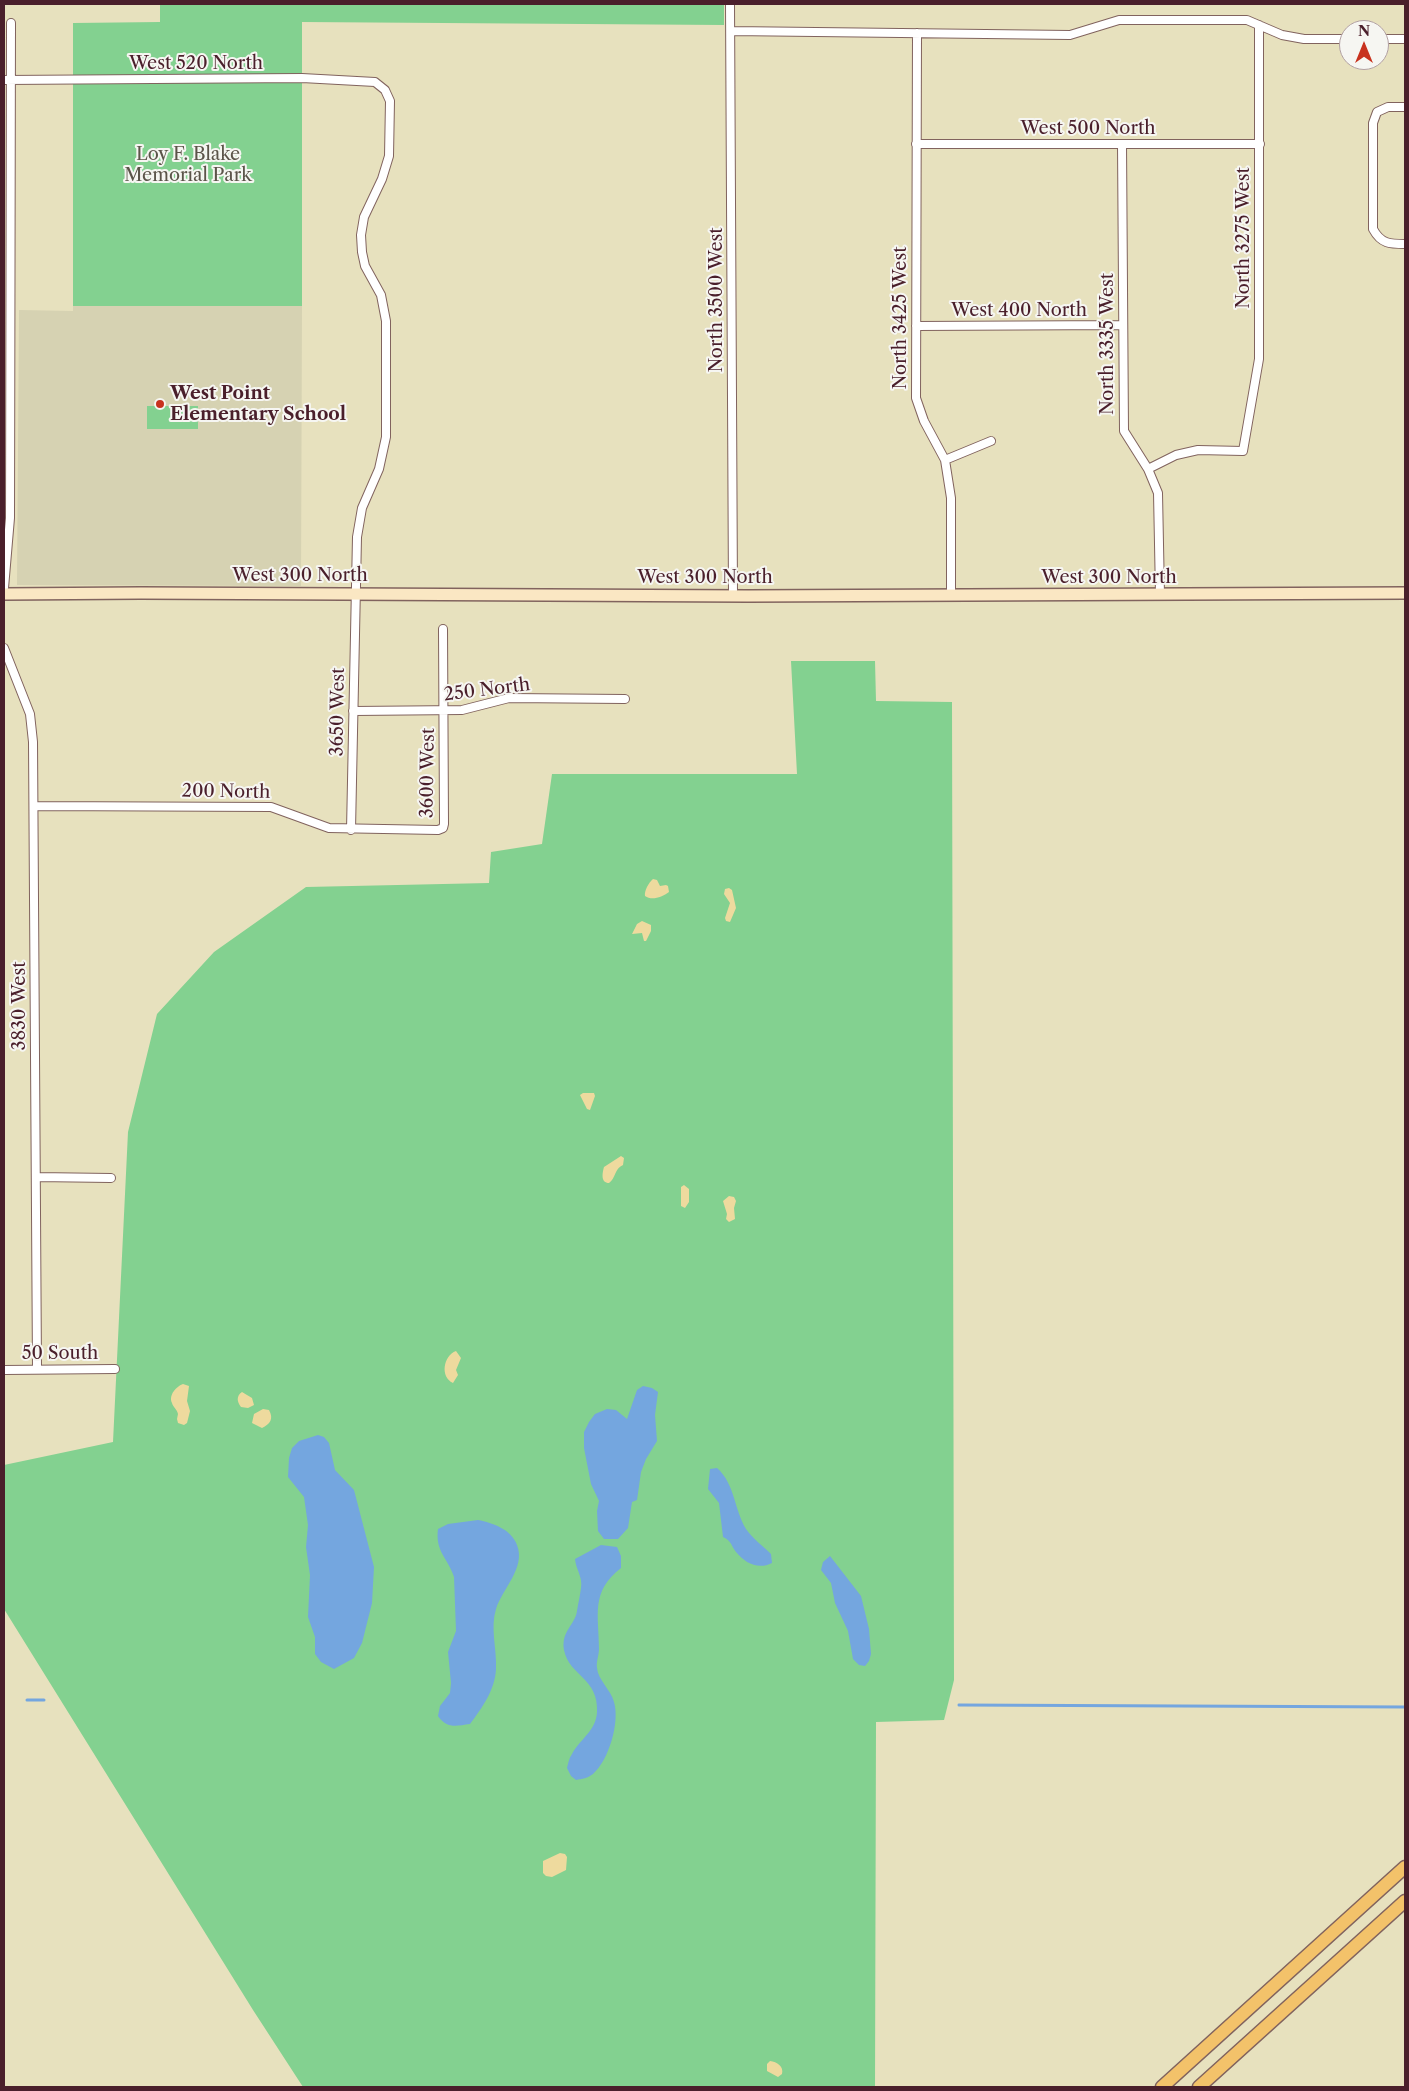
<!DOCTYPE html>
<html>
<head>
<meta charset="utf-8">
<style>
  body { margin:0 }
  #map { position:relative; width:1409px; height:2091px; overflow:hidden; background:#e7e1be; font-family:"Libre Caslon Text",serif }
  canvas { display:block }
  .frame { position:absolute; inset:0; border:5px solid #4a1f2b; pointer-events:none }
  .north { position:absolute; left:1339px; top:20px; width:50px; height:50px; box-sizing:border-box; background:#f6f6f2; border:1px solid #b1a0a2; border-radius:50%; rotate:0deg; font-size:14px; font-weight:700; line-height:20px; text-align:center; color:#4a1f2b }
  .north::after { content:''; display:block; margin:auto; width:18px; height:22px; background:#c8321e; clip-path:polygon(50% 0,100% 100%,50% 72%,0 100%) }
</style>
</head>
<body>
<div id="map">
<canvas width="1409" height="2091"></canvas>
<div class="frame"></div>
<div class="north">N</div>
</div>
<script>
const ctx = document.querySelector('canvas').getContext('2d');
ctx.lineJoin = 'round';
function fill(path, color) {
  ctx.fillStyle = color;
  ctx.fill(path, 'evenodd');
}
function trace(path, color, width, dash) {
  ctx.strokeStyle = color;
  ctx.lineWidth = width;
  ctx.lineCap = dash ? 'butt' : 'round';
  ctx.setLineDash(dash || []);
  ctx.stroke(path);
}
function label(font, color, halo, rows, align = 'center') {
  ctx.font = font + ' "Libre Caslon Text",serif';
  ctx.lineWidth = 4;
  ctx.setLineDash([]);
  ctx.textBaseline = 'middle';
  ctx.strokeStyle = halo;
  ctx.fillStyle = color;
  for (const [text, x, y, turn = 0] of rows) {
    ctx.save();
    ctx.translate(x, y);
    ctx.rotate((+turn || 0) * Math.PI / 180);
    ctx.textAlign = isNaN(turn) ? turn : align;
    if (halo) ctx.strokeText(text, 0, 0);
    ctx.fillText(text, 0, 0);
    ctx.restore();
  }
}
fill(new Path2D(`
  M73 306H302L301 586 17 585 19 310 73 311Z`), '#d6d2b2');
fill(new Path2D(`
  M160 4H724V25L302 22V306H73V23L160 22Z
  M147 406H198V429H147Z
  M791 661H875L876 701 952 702 954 1680 944 1720 876 1722 875 2087H303L253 2010 4 1609V1465L113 1442 128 1132 157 1014 214 952 306 887 489 883 491 852 542 844 552 774H797Z`), '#83d190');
fill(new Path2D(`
  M653 879 657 880 660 886 666 885 668 886 669 892C662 897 652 901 645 896 644 891 649 882 653 879Z
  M729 888 732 890 736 908 730 922 726 921 725 918 730 903 724 894 725 889Z
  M642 921 651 925V931L646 941H644L642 933 632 934 637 924Z
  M583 1093H594L595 1096 590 1110 587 1109 580 1095Z
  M621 1156 624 1158 623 1165C614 1169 616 1178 609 1183 601 1183 602 1174 604 1167Z
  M684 1185 689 1189V1202L685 1208 681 1206V1187Z
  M729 1196 734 1197 736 1201 734 1208 735 1219 729 1222 726 1219 727 1214 723 1201Z
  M456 1351 461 1358 456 1370 458 1375 453 1383C440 1377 443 1356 456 1351Z
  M183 1384 189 1386 187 1401 190 1411 187 1423 184 1425 178 1423 177 1419 178 1414C177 1409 173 1407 172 1403 168 1395 177 1386 183 1384Z
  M242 1392 252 1398 254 1405 248 1408 241 1407C237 1402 236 1396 242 1392Z
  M263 1409 269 1410C274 1419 270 1424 262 1428L252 1423 254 1414Z
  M560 1853 565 1854 567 1857 566 1870 552 1877 546 1876 543 1873V1861Z
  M770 2061C777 2062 784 2066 782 2074L778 2077 767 2071V2064Z`), '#eeda9e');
fill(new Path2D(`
  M643 1386 652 1388 658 1392 655 1415 657 1441 646 1459 641 1472 637 1500 632 1502 628 1528 618 1539H604L598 1531 597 1511 599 1501 591 1484 584 1448V1432L589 1422 595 1414 607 1409 616 1410 627 1419 637 1390Z
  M318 1435 324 1437 329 1443 335 1470 354 1490 374 1567 372 1603 362 1643 354 1658 334 1669 321 1662 315 1654V1637L308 1617 310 1575 306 1547 308 1525 304 1497 288 1477 289 1458 292 1448 299 1441Z
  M717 1468C735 1484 734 1509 746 1529 752 1538 763 1546 771 1554L772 1563C758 1570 745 1563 736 1552 731 1546 732 1541 723 1537L719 1503 708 1489 710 1469Z
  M478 1520C493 1523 511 1529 517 1545 526 1568 502 1589 496 1609 490 1628 497 1649 496 1669 495 1690 482 1708 470 1724 456 1726 447 1729 438 1716L440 1706 450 1693 451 1683 448 1652 456 1631 454 1577C448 1558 435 1552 438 1529L448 1524Z
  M601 1545 617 1547 621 1556V1568C590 1592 599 1615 599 1649 599 1655 596 1662 597 1668 598 1680 611 1690 614 1702 620 1722 609 1760 593 1774 588 1778 582 1779 576 1780L571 1776 567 1768C568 1764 569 1758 572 1754 580 1739 596 1731 597 1712 599 1678 569 1676 564 1650 561 1631 575 1625 577 1611 578 1604 580 1596 581 1588 583 1577 576 1570 575 1559Z
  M830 1556 861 1596 869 1629 871 1654 869 1661 865 1666 859 1665 853 1659 848 1631 835 1603 831 1583 821 1570 823 1562Z`), '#74a6df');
trace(new Path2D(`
  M27 1700H44
  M959 1705 1405 1707`), '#74a6df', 3);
const minor = new Path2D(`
  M730 4 733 596
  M731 31 1070 35 1119 20H1247L1282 35 1304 39H1349
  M917 33 916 398 924 421 945 460 951 498V596
  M1379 39H1405
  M4 80 302 78 375 82 385 90 390 101 389 156 382 179 364 217 361 235 362 252 365 266 381 295 386 321V437L379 469 362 508 357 537 351 830
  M1405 107H1388L1377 112 1373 123V229C1381 244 1390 244 1405 244
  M916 144H1260
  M1122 144 1124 431 1148 469 1158 493 1160 595
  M916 326 1123 325
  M945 460 991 441
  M1148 469 1176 455 1198 450 1243 451 1259 359V25
  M4 588 10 518 11 23
  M4 648 30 714 33 742 37 1369
  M353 711 462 710 509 698 625 699
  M34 806 271 807 329 828 438 830 443 828 444 824 443 629
  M36 1177 111 1178
  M4 1370 115 1369`);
const secondary = new Path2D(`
  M4 594 141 593 748 596 1405 593`);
const primary = new Path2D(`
  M1162 2087 1405 1867
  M1199 2087 1405 1901`);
trace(minor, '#81635e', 10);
trace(secondary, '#81635e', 14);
trace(primary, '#81635e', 15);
trace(minor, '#fff', 8);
trace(secondary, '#fae7c3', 11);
trace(primary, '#f3c26a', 12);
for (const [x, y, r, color] of [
  [160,404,5,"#c8321e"]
]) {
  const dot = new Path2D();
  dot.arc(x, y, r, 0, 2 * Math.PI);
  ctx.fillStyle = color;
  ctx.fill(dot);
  trace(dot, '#f6f6f2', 2);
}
label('18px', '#4a1f2b', '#f6f6f2', [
  ["West 520 North",196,64],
  ["West 500 North",1088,129],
  ["North 3275 West",1244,238,-90],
  ["North 3500 West",717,300,-90],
  ["West 400 North",1019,311],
  ["North 3425 West",901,318,-90],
  ["North 3335 West",1108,344,-90],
  ["West 300 North",300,576],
  ["West 300 North",705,578],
  ["West 300 North",1109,578],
  ["250 North",487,690,-7],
  ["3650 West",338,712,-89],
  ["3600 West",428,773,-89],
  ["200 North",226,792,1],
  ["3830 West",20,1006,-90],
  ["50 South",60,1354]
]);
label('18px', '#5b5449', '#f6f6f2', [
  ["Loy F. Blake",188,155],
  ["Memorial Park",188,176]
]);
label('bold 18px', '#4a1f2b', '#f6f6f2', [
  ["West Point",170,394],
  ["Elementary School",170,415]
], 'left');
</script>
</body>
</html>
